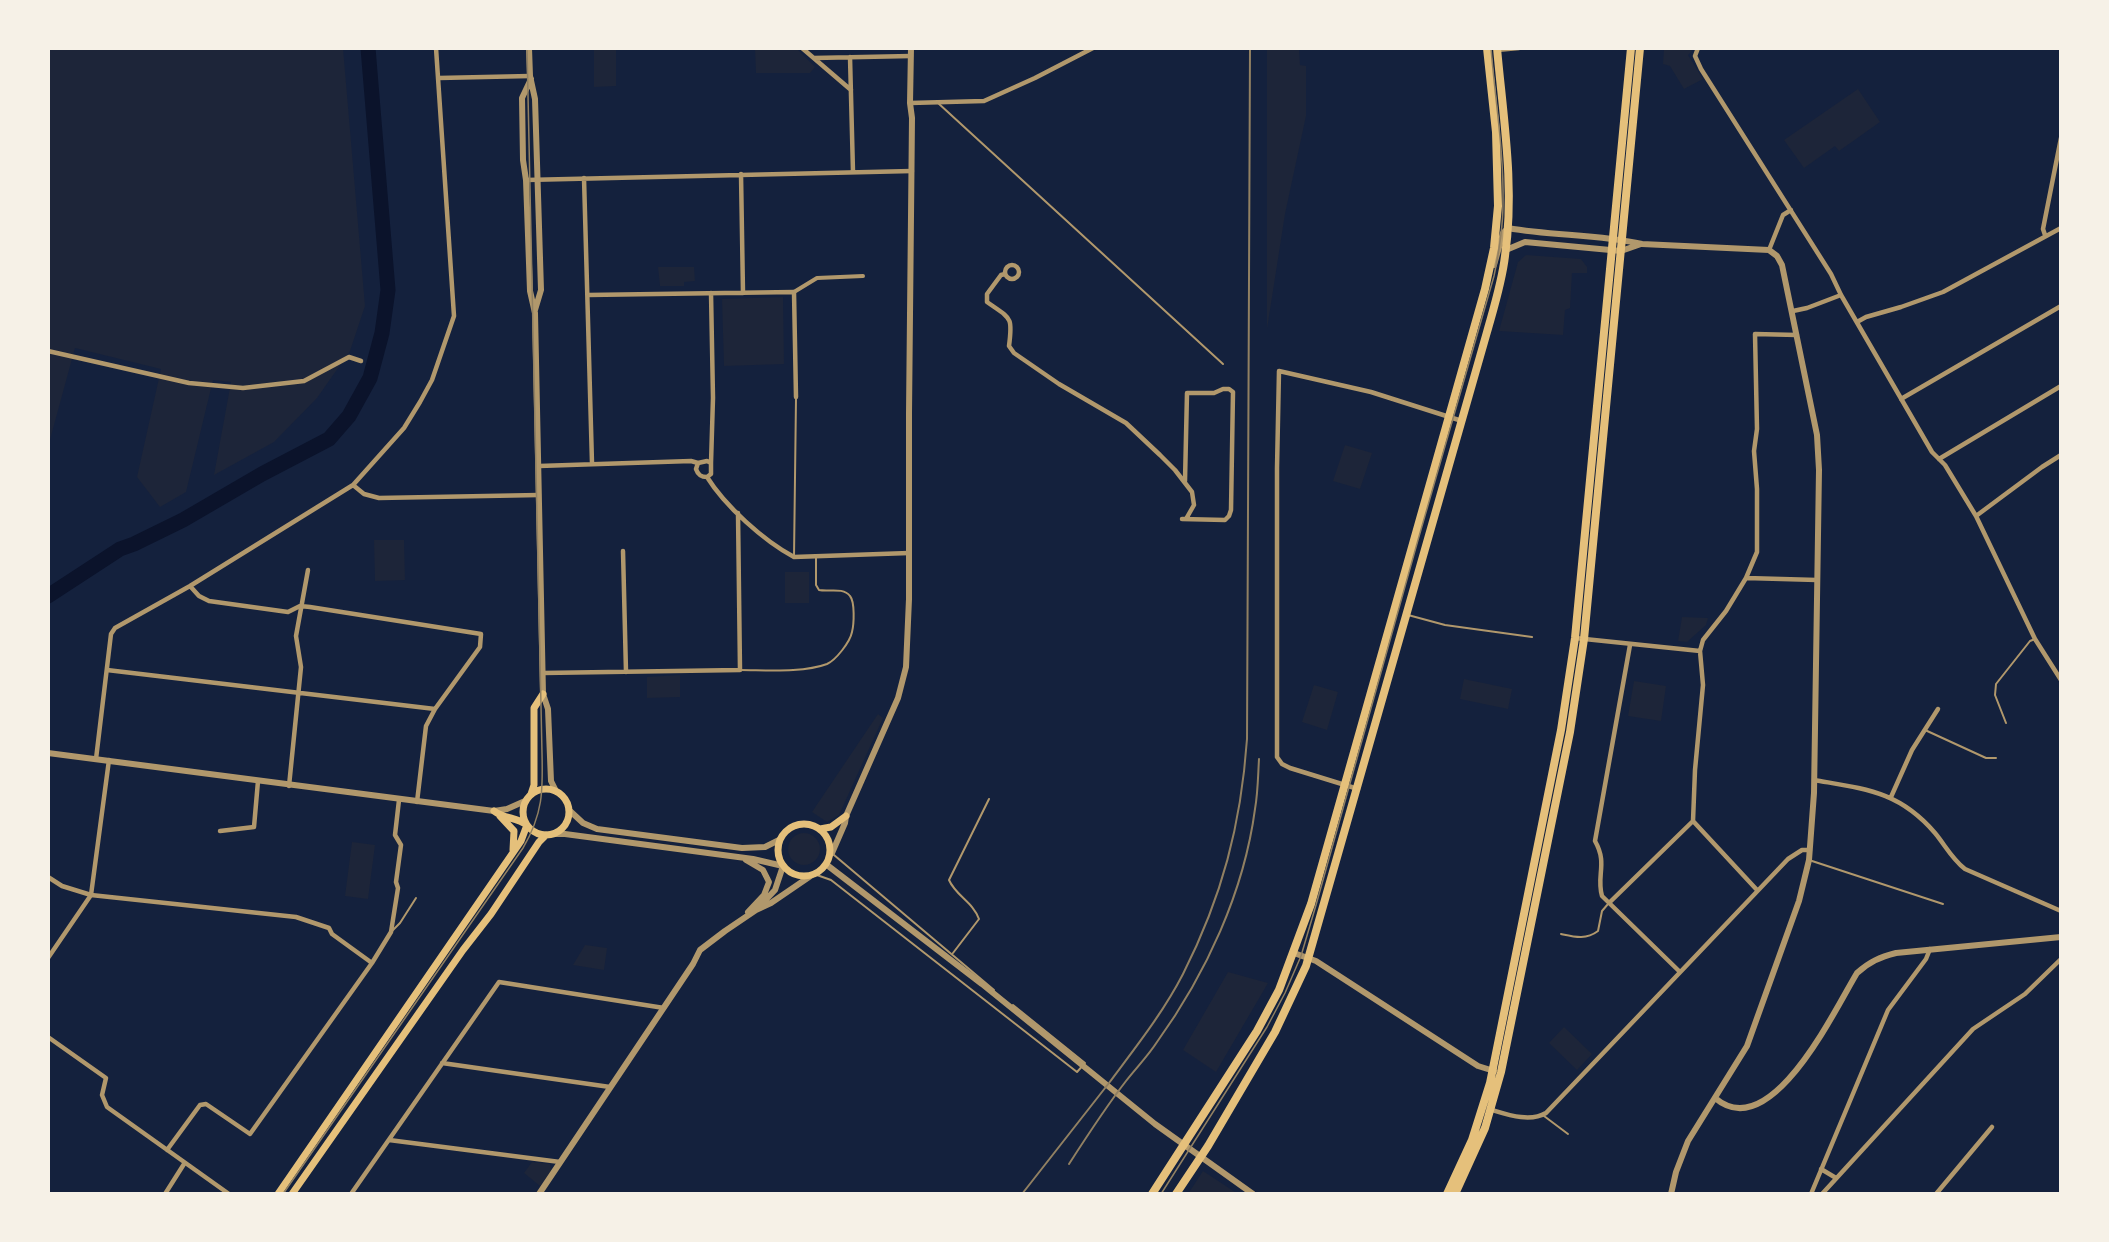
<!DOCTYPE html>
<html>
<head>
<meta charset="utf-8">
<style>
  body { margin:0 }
  #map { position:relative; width:2109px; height:1242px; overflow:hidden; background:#14213d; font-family:"Fira Sans",sans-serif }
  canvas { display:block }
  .frame { position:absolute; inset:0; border:50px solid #f6f1e7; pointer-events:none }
</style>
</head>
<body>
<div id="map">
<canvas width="2109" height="1242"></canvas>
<div class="frame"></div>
</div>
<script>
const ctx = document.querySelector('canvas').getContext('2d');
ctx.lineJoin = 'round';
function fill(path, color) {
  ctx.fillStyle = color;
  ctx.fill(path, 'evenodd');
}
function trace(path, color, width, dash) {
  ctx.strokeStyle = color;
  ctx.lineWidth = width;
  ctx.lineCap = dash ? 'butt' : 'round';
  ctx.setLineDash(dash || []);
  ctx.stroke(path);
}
fill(new Path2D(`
  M48 48H343L365 306 350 351 317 398 274 442 214 475 231 382 213 380 186 492 160 507 137 477 161 369 75 348 48 447Z
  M594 48H616V86L594 87Z
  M755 48H796L815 67 810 73H756Z
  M1267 48H1299L1300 65 1306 66V116L1285 214 1267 329Z
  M1664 48H1690L1692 51 1688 55 1703 79 1684 89 1670 66 1663 64Z
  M1858 89 1880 122 1839 151 1835 146 1804 168 1784 140Z
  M1526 255 1581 259 1587 267V273H1572L1570 308 1565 310 1563 335 1499 331 1518 262Z
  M658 267H694L695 281 684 282V286H660Z
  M783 297 784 364 724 366 722 299Z
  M1345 445 1372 453 1360 489 1333 481Z
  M374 540H404L405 580 375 581Z
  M785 572H809V603H785Z
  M1682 617 1708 618 1706 625 1687 642 1678 641Z
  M680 675V697L647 698V677Z
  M1464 679 1512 689 1508 709 1460 699Z
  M1634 681 1666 686 1661 721 1628 716Z
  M1314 685 1338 692 1327 730 1302 722Z
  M878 714 883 718 839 815 827 822 812 812Z
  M788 849a16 16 0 1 1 32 0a16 16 0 1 1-32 0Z
  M352 842 375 845 368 899 345 896Z
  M585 945 607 948 604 970 573 965Z
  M1228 972 1268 983 1216 1072 1183 1050Z
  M1564 1027 1592 1054 1577 1070 1549 1043Z
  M532 1162 550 1164 551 1171 540 1186 524 1173Z
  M1203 1171 1238 1194H1188Z`), '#1d2539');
trace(new Path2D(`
  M48 596 120 549 134 544 183 520 262 474 329 439 349 416 370 378 382 333 388 290 368 48`), '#0b132b', 15);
trace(new Path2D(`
  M938 103 1223 364
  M794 557 796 398
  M1408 615 1445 625 1532 637
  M740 670C766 670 803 673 827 664 836 660 850 642 852 632 854 624 855 602 850 596 843 587 829 592 819 590L816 585V557
  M2006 723 1995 695 1996 684 2030 641 2035 639
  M1925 730 1986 758H1996
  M834 855 994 990
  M1809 860 1943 904
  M814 874 831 880 1077 1072 1085 1063 1013 1005
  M391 932 400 923 416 898
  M1561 934C1575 937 1586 940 1598 931L1602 911 1608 904
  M953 953 979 919C973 902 956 896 949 880L989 799
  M1544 1116 1568 1134`), '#b1986c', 2);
trace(new Path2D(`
  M794 292 817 278 863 276`), '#b1986c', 4);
trace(new Path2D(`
  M802 48 851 90
  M1698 48 1695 56 1701 69 1831 274 1841 295 1932 452 1945 465 1976 516 2035 639 2061 680
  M1497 50 1519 48
  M850 57 853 172
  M814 58 911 56
  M439 78 530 76
  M910 103 984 101 1035 78 1093 48
  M741 174 743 293
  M584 178 592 463
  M526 180 912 171
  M2045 235 2043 229 2061 138
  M1769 250 1783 215 1791 210
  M1005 272a7 7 0 1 1 14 0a7 7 0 1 1-14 0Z
  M1005 274 1001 275 987 294V302C1011 319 1013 316 1009 346L1014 353 1059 384 1126 423 1160 455 1175 470 1192 492 1194 505 1186 519
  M711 293 713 398 711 463
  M588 295 794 292 796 397
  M1793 311 1807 308 1841 295
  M1857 322 1866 317 1901 307 1943 292 2061 228
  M48 351 189 383 243 388 304 381 349 357 361 361
  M1901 399 2061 306
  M1939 459 2061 386
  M698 463 696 469C698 475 701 477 707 477 725 506 764 541 794 557L909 553
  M539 466 691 461 698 463 707 461 711 463V474L707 477
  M353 485 364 494 379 498 539 495
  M1976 516 2042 467 2061 455
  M1182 519 1225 520 1229 516 1231 510 1233 392 1229 389H1223L1214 393H1187L1185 481
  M623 551 626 672
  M1746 578 1817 580
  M190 586 199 596 209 601 288 612 300 606 310 607 481 634 480 647 435 709 426 726 417 802
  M1575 638 1700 651 1703 685 1695 770 1693 821 1757 890
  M1630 645 1595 841C1608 864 1596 875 1602 896L1680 972
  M1700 651 1703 640 1726 611 1746 578 1757 552V489L1754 451 1757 429 1755 334 1797 335
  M107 670 435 709
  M543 673 740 670 738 513
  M96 759 111 634 115 628 190 586 353 485 404 428 420 402 432 380 454 316 436 48
  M1814 780C1865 789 1899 791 1935 833 1945 845 1952 859 1965 869L2061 911
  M289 786 301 667 296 636 308 570
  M1358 789 1290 768 1282 764 1277 757V468L1279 371 1371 392 1462 421
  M1891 797 1912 750 1938 709
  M220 831 254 827 258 781
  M48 877 62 886 91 895 296 917 329 928 332 934 372 963 391 932 398 888 396 882 401 845 395 835 399 800
  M1609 903 1693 821
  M48 958 91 895 109 760
  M48 1037 106 1078 102 1095 107 1107 229 1194
  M442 1063 610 1087
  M1489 1109C1506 1114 1529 1123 1546 1113L1788 859 1802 850H1810
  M389 1140 560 1162
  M167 1150 200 1105 206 1104 250 1134 372 963
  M1821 1169 1836 1178
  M165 1194 184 1164
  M351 1194 499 982 664 1008
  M1811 1194 1888 1010 1926 959 1930 949
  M1822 1194 1973 1029 2025 994 2061 959
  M1936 1194 1992 1127`), '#b1986c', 4.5);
trace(new Path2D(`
  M529 48 530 76 535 99 541 290 535 310
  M531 79 522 98 523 160 526 180 530 291 535 313 543 694 548 709 551 781 556 791
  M1506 250 1525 242 1621 251 1641 244
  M1494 265 1503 233 1508 228C1552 236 1598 234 1642 244L1769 250 1777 256 1782 265 1817 435 1819 470 1814 793 1809 860 1799 901 1747 1046 1688 1141 1676 1172 1671 1194
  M48 753 494 811 507 809 525 801
  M569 810 583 823 597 829 742 848 765 847 779 840
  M552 834H565L753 859 783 866 775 890 759 907
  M832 853 845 823 846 816 898 698 906 667 909 599V413L912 118 910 103 911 48
  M746 860 763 870 769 882 764 895 748 912
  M827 865 982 984 1155 1124 1253 1194
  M1294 953 1316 961 1478 1066 1494 1071
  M1715 1098C1771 1146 1835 1009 1857 973 1869 962 1880 957 1896 953L2061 937
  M539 1194 693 964 700 950 725 931 756 910 771 903 812 875`), '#b1986c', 6);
trace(new Path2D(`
  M523 812a23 23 0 1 1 46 0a23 23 0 1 1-46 0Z
  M531 794 534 785V708L543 694
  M500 816 514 831 513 850
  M778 850a26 26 0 1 1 52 0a26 26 0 1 1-52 0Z
  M820 829 831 827 846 816
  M278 1194 521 841 527 825C517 817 504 819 494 811
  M292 1194 463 950 491 914 539 842 546 835`), '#e5c07b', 7);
trace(new Path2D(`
  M1152 1194 1257 1031 1279 990 1311 904 1485 289 1494 248 1498 206 1496 132 1487 48
  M1176 1194 1208 1146 1275 1032 1306 966 1487 332C1494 307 1502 282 1505 256 1515 187 1503 116 1497 48
  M1447 1194 1472 1140 1490 1083 1561 730 1575 638 1631 48
  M1455 1194 1485 1128 1501 1072 1570 732 1584 639 1640 48`), '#e5c07b', 8);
trace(new Path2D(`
  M283 1194 523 848C543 814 543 791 542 753L527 48
  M1161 1194 1267 1027 1285 993 1301 956 1316 905 1418 540 1494 276C1499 252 1503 228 1503 203 1504 152 1495 99 1491 48`), '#918062', 1.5);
trace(new Path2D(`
  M1069 1164C1087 1136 1105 1108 1126 1081 1136 1068 1148 1056 1157 1042 1206 974 1244 892 1255 809 1258 792 1258 775 1259 759
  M1022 1194C1051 1157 1080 1120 1109 1083 1135 1048 1163 1013 1183 974 1222 897 1241 825 1247 739L1250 48`), '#918062', 2);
</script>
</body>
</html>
